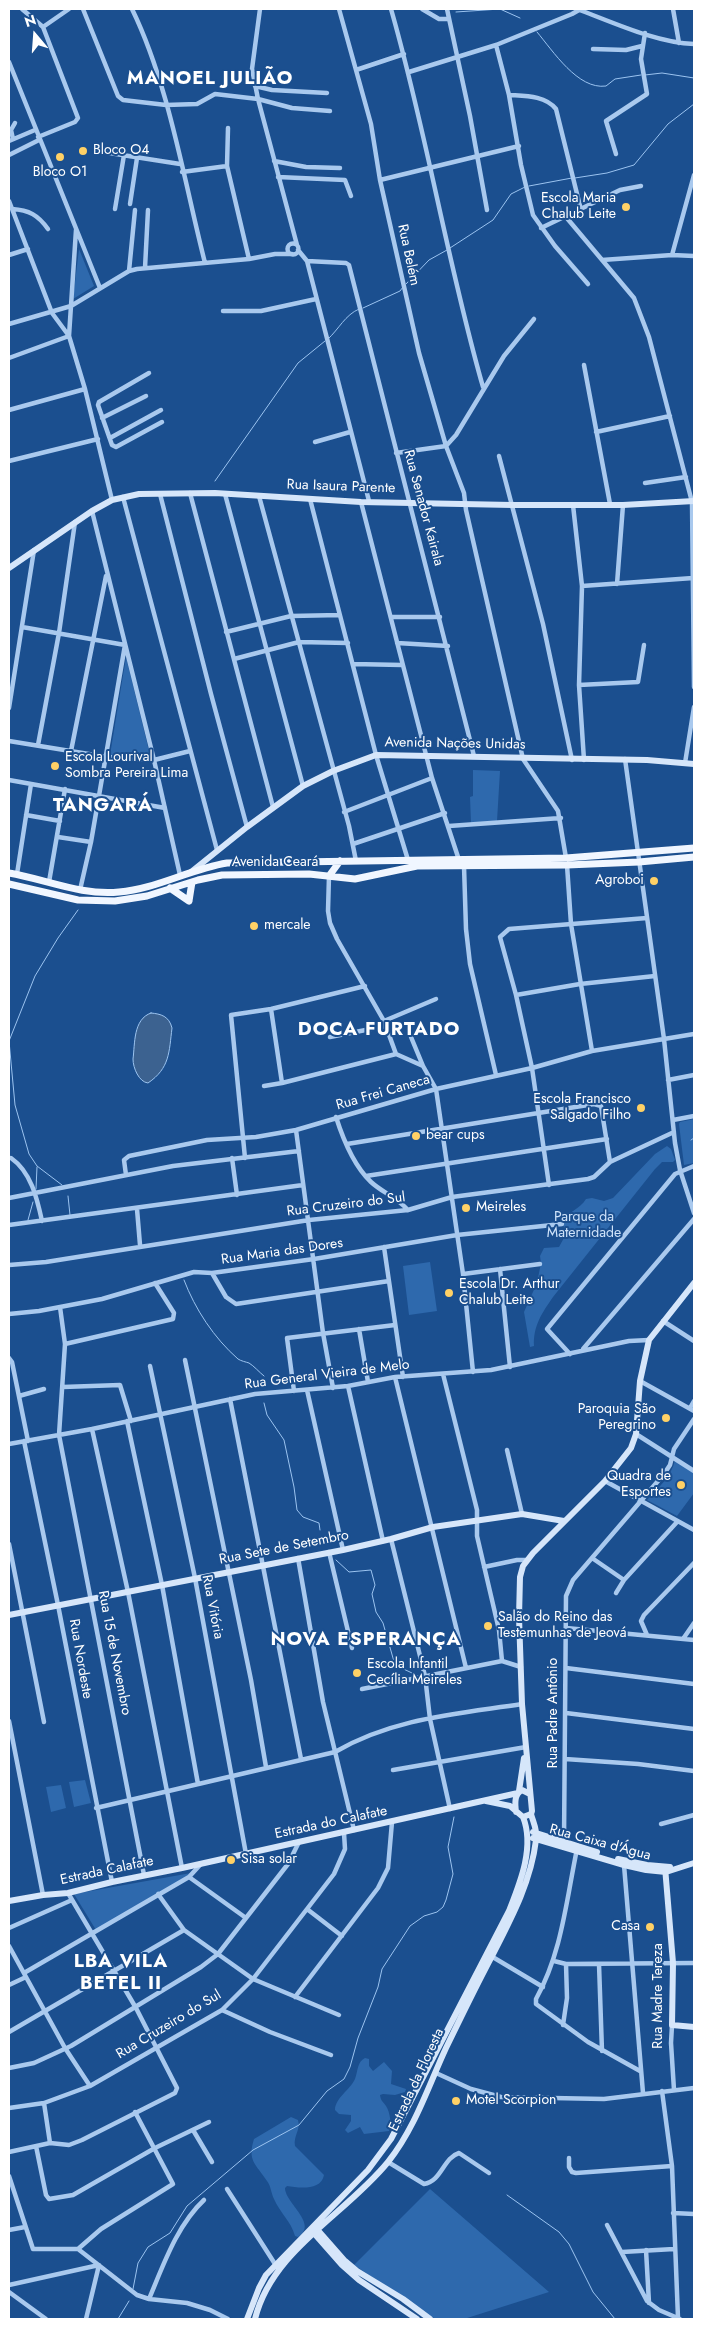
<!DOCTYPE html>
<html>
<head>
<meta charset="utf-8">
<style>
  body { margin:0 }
  #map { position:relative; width:703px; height:2328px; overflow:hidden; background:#1b4f8f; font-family:Jost,sans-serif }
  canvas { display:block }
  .frame { position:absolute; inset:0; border:10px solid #fff; pointer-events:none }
  .north { position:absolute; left:10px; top:10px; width:50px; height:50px; -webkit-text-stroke:4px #1b4f8f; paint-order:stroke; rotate:342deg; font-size:14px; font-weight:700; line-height:20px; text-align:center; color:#fff }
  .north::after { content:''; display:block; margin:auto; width:18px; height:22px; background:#fff; clip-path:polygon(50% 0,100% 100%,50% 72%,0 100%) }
</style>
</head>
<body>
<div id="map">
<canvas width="703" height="2328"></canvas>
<div class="frame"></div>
<div class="north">N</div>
</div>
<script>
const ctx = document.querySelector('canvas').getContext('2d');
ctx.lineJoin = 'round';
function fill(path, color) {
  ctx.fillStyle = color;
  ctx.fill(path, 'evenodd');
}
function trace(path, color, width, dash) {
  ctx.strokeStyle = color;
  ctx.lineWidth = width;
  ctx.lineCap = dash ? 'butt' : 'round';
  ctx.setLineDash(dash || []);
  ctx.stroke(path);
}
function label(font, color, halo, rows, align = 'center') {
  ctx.font = font + ' Jost,sans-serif';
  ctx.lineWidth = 4;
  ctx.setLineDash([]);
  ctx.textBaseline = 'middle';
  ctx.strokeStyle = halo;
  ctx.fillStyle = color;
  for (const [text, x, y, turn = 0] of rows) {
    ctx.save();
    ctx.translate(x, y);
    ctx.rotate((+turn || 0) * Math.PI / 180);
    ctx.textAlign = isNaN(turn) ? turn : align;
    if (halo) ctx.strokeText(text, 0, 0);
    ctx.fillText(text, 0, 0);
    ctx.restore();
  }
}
fill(new Path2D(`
  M79 249 94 286 73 299Z
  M126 657 150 755H110Z
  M473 770 500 771 497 821 471 823 470 797 473 796Z
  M694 1119V1163L684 1165 679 1124 680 1122Z
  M667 1146 671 1149 675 1160 673 1162H662L655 1169 553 1297C542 1313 533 1326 534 1346L530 1347 524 1312 537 1283 541 1263 540 1256 544 1248 559 1247 565 1236 563 1221C569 1211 580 1209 586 1199L592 1198 604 1201 613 1198 655 1154Z
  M430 1262 437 1311 409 1315 403 1266Z
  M675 1460 694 1472V1493L677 1516 647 1500C658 1488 672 1476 675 1460Z
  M85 1780 91 1803 74 1807 69 1782Z
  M61 1785 66 1808 51 1812 46 1787Z
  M191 1873 187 1878 96 1930 74 1894Z
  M365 2058 369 2059V2066L373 2071 384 2062 392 2071 391 2084 406 2089 405 2092 395 2095 383 2094 380 2095C381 2102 383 2101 386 2106 390 2112 392 2125 389 2131L364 2134 360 2127 348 2133 345 2130 351 2121V2115L339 2114 335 2110C335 2098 350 2090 355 2079 358 2071 357 2062 365 2058Z
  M291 2117 298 2120C301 2130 293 2136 295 2146L324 2175C321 2191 299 2188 287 2186L285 2188C285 2203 319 2224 298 2237L295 2236C291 2221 280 2213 274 2199 271 2193 271 2186 267 2181 256 2164 247 2161 254 2139Z
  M430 2189 549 2292 464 2319H435L354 2265Z`), '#2e69ad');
const water = new Path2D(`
  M151 1013C161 1014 169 1016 172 1028 169 1052 170 1068 148 1083 139 1082 133 1068 133 1059 135 1044 133 1019 151 1013Z`);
fill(water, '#3c6290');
trace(water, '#9cc4f0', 1);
trace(new Path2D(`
  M456 12 500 9 520 18
  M537 32C553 51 578 90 606 86L615 79 641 75
  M645 75 662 73 694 78
  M575 178 607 173 634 165 668 124 694 104
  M529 186 572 178
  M450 248 493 220 511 194 525 187
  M406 284 429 260 447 250
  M363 308 400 291 403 287
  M328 339C339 329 345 315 359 309
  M215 481 298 363 325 341
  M691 1140 694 1138
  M62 1185 37 1166 29 1154 15 1105 9 1041 35 976 58 938 78 910
  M36 1189 37 1167
  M68 1196 70 1215
  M28 1220 33 1202
  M184 1280C195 1309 214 1338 238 1359 241 1361 246 1362 249 1363 254 1366 259 1372 264 1376
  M264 1403 267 1415 284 1440 294 1487 297 1510 303 1517 319 1523 320 1530
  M336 1560 349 1572 371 1570 375 1585 372 1594 376 1612 383 1623 395 1665 412 1673
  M507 2195 559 2232 569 2244 593 2292 615 2319
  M133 2289 138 2263 148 2247 170 2233 187 2206 253 2150 299 2125 327 2091 344 2079 350 2067 358 2038 378 1987 382 1969 410 1926 424 1916 437 1912 443 1907 446 1900 453 1874 448 1847 454 1817
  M118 2319 129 2301`), '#9cc4f0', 1);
trace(new Path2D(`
  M22 9 43 27 78 118 75 122 38 137
  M83 9 118 96 123 100 166 105 197 104 215 94 258 99 292 108 330 111
  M132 9C169 85 184 181 205 263
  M260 9 252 69 258 99 297 245
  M339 9 371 124 380 180 419 353 446 446 464 493 466 510 523 759 558 811 566 858
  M391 9C427 134 447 262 483 387
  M422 9 439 19H448
  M447 9 470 116 487 210
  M577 9C612 22 657 43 694 44
  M673 9 679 43
  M43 27 69 9
  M496 45 509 95 521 165 533 215 555 246 588 284
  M593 49 626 50 642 46
  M9 62 100 288
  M356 70 404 54
  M409 72 496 45 572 14 579 10
  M255 86 272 90 327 93
  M509 95C524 96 545 95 556 109L581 210
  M228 128 227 166 249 259
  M13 139 11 130 15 123
  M9 141 35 130
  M103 152 180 164
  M616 154 606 121 647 94 641 59 645 33
  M9 155 39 140
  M274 161 306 167 340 168
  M182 172 227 166
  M278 177 345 180 351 196
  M380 180 519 146
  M9 201 52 313 69 336
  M130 204 137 158
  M12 209C29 210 38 215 48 229
  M115 209 124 155
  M566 217 634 298 649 337 692 502 694 687
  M541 228 620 190 641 186
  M76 230 69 336 85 389 112 500
  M287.5 249a5.5 5.5 0 1 1 11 0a5.5 5.5 0 1 1-11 0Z
  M298 250 307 261 369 501
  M9 255 28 249
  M672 255 694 175
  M602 260 672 255 694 256
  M307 261 346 263 349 265 474 756
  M145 268 148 210
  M129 271 135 210
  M223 311H261L316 299
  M9 324 71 306 129 271 137 269 249 259 275 254H292
  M9 358 69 336
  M584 365 610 504
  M149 373 99 402 98 405 112 445 116 447 162 422
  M9 410 85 389
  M102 418 146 396
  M596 432 670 416
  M110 438 161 410
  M315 442 350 432
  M396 453 446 446 456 435 504 356 534 319
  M499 456 543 624 572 760
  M9 461 98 439
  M645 483 686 477
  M190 493 273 807
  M160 494 211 694 247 827
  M225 494 303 786
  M259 496 349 826 356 861
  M123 497 217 850
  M310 499 376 755 408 860
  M361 502 432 778 459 860
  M573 505 582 586 579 685 584 760
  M92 511 154 760 180 875
  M617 584 623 505
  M582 586 693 578
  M392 617H440
  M22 627 125 645 91 842 80 890
  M226 632 291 616 340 615
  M397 643 448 646
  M234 659 299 642 348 643
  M353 664 402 665
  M579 685 638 682 644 645
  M9 708 34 550
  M9 741 107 757 154 760 190 751
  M38 745 59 633 75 522
  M71 751 106 576
  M625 759 664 1039 675 1143 680 1170 694 1213
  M685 763 694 707
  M9 780 165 808
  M344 812 432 778
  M26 815 60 821
  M449 826 561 818
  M58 837 91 842
  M353 844 445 813
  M567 865 571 924 592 1051
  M464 866 466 929 470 964 496 1075
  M17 874 31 784
  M329 876 328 911 330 923 337 939 384 1021 396 1054 423 1066 436 1089 463 1274 473 1372
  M49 882 65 789
  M516 995 580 984 655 976
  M271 1009 282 1083
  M384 1021 436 999
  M330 1037 386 1026
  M411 1037 423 1066
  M668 1080 694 1075
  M264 1086 282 1083 396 1054
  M336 1117C343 1139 354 1166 371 1182 383 1193 395 1196 408 1210
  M673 1120 694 1116
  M296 1130 323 1333 333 1388
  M347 1144 594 1104 601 1106 610 1162
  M11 1158C31 1172 37 1198 42 1221
  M232 1158 237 1195
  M245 1158 231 1015 271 1009 365 986
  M126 1175 124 1160 129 1156 207 1140 256 1137 296 1130 436 1089 532 1068 592 1051 694 1034
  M366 1176 607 1139
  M549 1185 532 1068 516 995 500 937 509 929 647 918
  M9 1198 173 1166 299 1151
  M137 1209 140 1245
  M9 1225 303 1185
  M384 1247 403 1377
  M9 1265 46 1262 309 1220 408 1210 452 1197 588 1179 594 1177 610 1162 674 1132
  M500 1269 510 1367
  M212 1273 226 1297 236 1304 389 1281
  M463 1274 540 1264
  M60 1307 65 1344 59 1435 144 1875
  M9 1314 39 1311 102 1299 194 1272 212 1273 314 1259 457 1235 562 1224
  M663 1321 694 1341
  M359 1329 368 1382
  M65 1344 173 1319 174 1313 155 1283
  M583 1349 694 1219
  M570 1354 547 1329 675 1174 694 1166
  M9 1358 12 1362 28 1441
  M185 1360 251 1680 266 1767
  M150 1366 195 1578 246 1854
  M443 1374 477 1510V1536L499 1630 502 1661
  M395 1377 466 1668
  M640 1381 694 1411
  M348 1386 383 1541
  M63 1387 120 1385 131 1421
  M307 1390 343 1550
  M294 1391 287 1338 395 1325
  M19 1396 44 1389
  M230 1399 301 1759
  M690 1408 694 1401
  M127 1421 162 1585 198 1784
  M92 1429 128 1592 182 1868
  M636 1434 694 1471
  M24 1441 58 1605 112 1882
  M9 1444 92 1429 255 1394 348 1386 395 1377 491 1370 629 1341 649 1340
  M507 1450 522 1514
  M605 1481 694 1530
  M391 1539 425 1676 430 1719 450 1809
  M9 1544 44 1722
  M329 1552 352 1648
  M298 1558 323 1702 354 1830
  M592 1558 624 1580
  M484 1567 517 1560H527
  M616 1593 624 1580 677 1522
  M566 1628 694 1640
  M647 1635 641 1621 644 1615 694 1563
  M683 1639 694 1623
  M566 1668 694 1684
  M362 1689 502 1661 521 1667
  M566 1713 694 1729
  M9 1721 43 1895
  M565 1759 638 1764 694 1771
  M393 1770 526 1747
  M96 1808 335 1752C393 1718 457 1714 522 1704
  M661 1824 694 1815
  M564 1841 566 1596 573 1580 664 1474 670 1465 674 1449 694 1419
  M577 1849C566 1902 562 1952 536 1999V2004L588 2042 640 2071
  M624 1865 643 2093
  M189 1877 246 1918
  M158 1894 184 1930 253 1979 339 2015
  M307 1909 342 1936
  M9 1928 72 1900
  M9 1946 65 2048 90 2086
  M491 1956 543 1987
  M554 1961 566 1964 694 1963
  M599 1964 602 2051
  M24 1973 189 1877 200 1865
  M9 1985 26 1977
  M295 1997 378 1888 388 1868 392 1822
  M222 2010 270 2032 331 2055
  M563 2025 567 1998 566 1964
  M672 2025 671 2043 674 2090
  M9 2032 184 1930
  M9 2068 34 2063 71 2046 201 1967 218 1954 288 1864 299 1842
  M436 2073 471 2089 501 2097 604 2099 694 2088
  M662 2091 672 2166 678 2318
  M44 2103 50 2143
  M9 2108 44 2103 90 2086 222 2010 253 1979 334 1874 345 1849 344 1833
  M193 2130 212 2162
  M36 2146 46 2195 49 2199 73 2195 155 2148 209 2122
  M9 2152 50 2143 69 2145 82 2140 175 2093 177 2088 136 2008 68 1893
  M569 2158V2167L572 2172 576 2173 672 2166
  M388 2162 424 2184C442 2181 443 2158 459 2153L489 2173
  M9 2176 33 2249H78
  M227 2189 275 2264
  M673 2213 694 2214
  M607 2225 647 2301 659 2310 680 2319
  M9 2230 25 2227
  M78 2249 101 2229 173 2184 135 2112
  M78 2249 137 2295 149 2299 187 2303 210 2310 228 2319
  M646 2250 649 2303
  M622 2252 674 2249
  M9 2285 99 2265 86 2319
  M9 2292 46 2319
  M149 2299C163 2266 177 2225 204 2200`), '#a9c9ee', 4.5);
trace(new Path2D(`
  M9 568 92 511 112 500 139 494 215 493 361 502 512 505H623L694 501
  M191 872 247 827 303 786 333 771 376 755 647 760 694 764
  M9 1615 343 1550 391 1539 433 1527 522 1514 564 1521
  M519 1791 524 1758
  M486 1801 510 1806 523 1817 531 1814 532 1811 522 1704 519 1617 520 1577 523 1566 533 1553 605 1481 631 1448 636 1434 640 1381 649 1340 694 1283
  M516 1812C515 1804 514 1794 522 1790L530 1794
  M533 1832 597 1852
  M533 1838 624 1865 646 1870 666 1872 694 1863
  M618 1859 647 1865 670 1867
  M665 1867 673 1963 672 2025 694 2027
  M9 1901 43 1895 68 1893 112 1882 182 1868 518 1793
  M315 2227 344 2260 357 2271 403 2299 430 2319
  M312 2231 342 2265 359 2280 417 2319
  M247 2319 259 2288 266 2275 368 2170 391 2139 509 1911C520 1883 535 1847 523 1817
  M255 2319C272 2250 345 2215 388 2162 415 2128 428 2087 446 2048 461 2017 476 1986 492 1956 511 1919 531 1882 536 1840 538 1831 533 1822 531 1814`), '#d6e6fa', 6);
trace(new Path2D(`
  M9 873C45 879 82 896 119 892 156 889 190 869 227 863L566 858 694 848
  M329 876 340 861
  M9 884 78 900 115 901 147 896 198 880 222 875 309 874 355 879 417 866 567 865 639 862 694 857
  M170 888 189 901
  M189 901 192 882`), '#f0f6ff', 7);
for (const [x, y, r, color] of [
  [83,151,5,"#ffd166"],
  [60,157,5,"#ffd166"],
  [626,207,5,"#ffd166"],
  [55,766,5,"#ffd166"],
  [654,881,5,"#ffd166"],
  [254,926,5,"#ffd166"],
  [641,1108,5,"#ffd166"],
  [416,1136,5,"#ffd166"],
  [466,1208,5,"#ffd166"],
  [449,1293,5,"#ffd166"],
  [666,1418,5,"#ffd166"],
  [681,1485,5,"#ffd166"],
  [488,1626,5,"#ffd166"],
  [357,1673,5,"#ffd166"],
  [231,1860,5,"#ffd166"],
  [650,1927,5,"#ffd166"],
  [456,2101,5,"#ffd166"]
]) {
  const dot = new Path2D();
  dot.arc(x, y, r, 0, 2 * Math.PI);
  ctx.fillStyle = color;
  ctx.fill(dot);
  trace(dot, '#1b4f8f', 2);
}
label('14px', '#fff', '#1b4f8f', [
  ["Bloco O4",93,151],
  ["Bloco O1",60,173,"center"],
  ["Escola Maria",616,199,"right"],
  ["Chalub Leite",616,215,"right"],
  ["Escola Lourival",65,758],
  ["Sombra Pereira Lima",65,774],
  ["Agroboi",644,881,"right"],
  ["mercale",264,926],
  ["Escola Francisco",631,1100,"right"],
  ["Salgado Filho",631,1116,"right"],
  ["bear cups",426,1136],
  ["Meireles",476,1208],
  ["Escola Dr. Arthur",459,1285],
  ["Chalub Leite",459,1301],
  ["Paroquia São",656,1410,"right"],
  ["Peregrino",656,1426,"right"],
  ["Quadra de",671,1477,"right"],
  ["Esportes",671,1493,"right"],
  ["Salão do Reino das",498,1618],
  ["Testemunhas de Jeová",498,1634],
  ["Escola Infantil",367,1665],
  ["Cecília Meireles",367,1681],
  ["Sisa solar",241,1860],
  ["Casa",640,1927,"right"],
  ["Motel Scorpion",466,2101]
], 'left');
label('14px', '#fff', '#1b4f8f', [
  ["Rua Belém",408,255,78],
  ["Rua Isaura Parente",341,487,2],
  ["Rua Senador Kairala",423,508,75],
  ["Avenida Nações Unidas",455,744,1],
  ["Avenida Ceará",275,863],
  ["Rua Frei Caneca",383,1093,-16],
  ["Rua Cruzeiro do Sul",346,1205,-7],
  ["Rua Maria das Dores",282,1252,-8],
  ["Rua General Vieira de Melo",327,1375,-7],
  ["Rua Sete de Setembro",284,1548,-11],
  ["Rua Vitória",212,1607,79],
  ["Rua 15 de Novembro",114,1653,79],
  ["Rua Nordeste",80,1659,80],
  ["Rua Padre Antônio",554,1713,-90],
  ["Estrada do Calafate",331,1823,-12],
  ["Rua Caixa d'Água",600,1843,15],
  ["Estrada Calafate",107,1871,-12],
  ["Rua Madre Tereza",659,1996,-90],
  ["Rua Cruzeiro do Sul",169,2025,-31],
  ["Estrada da Floresta",417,2080,-65]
]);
label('14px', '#cfe3fa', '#1b4f8f', [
  ["Parque da",584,1218],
  ["Maternidade",584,1234]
]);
ctx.letterSpacing = '1px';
label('bold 19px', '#fff', '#1b4f8f', [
  ["MANOEL JULIÃO",210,79],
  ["TANGARÁ",103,806],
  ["DOCA FURTADO",379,1030],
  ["NOVA ESPERANÇA",366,1640],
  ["LBA VILA",121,1962],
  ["BETEL II",121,1984]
]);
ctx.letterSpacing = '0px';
</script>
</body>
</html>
